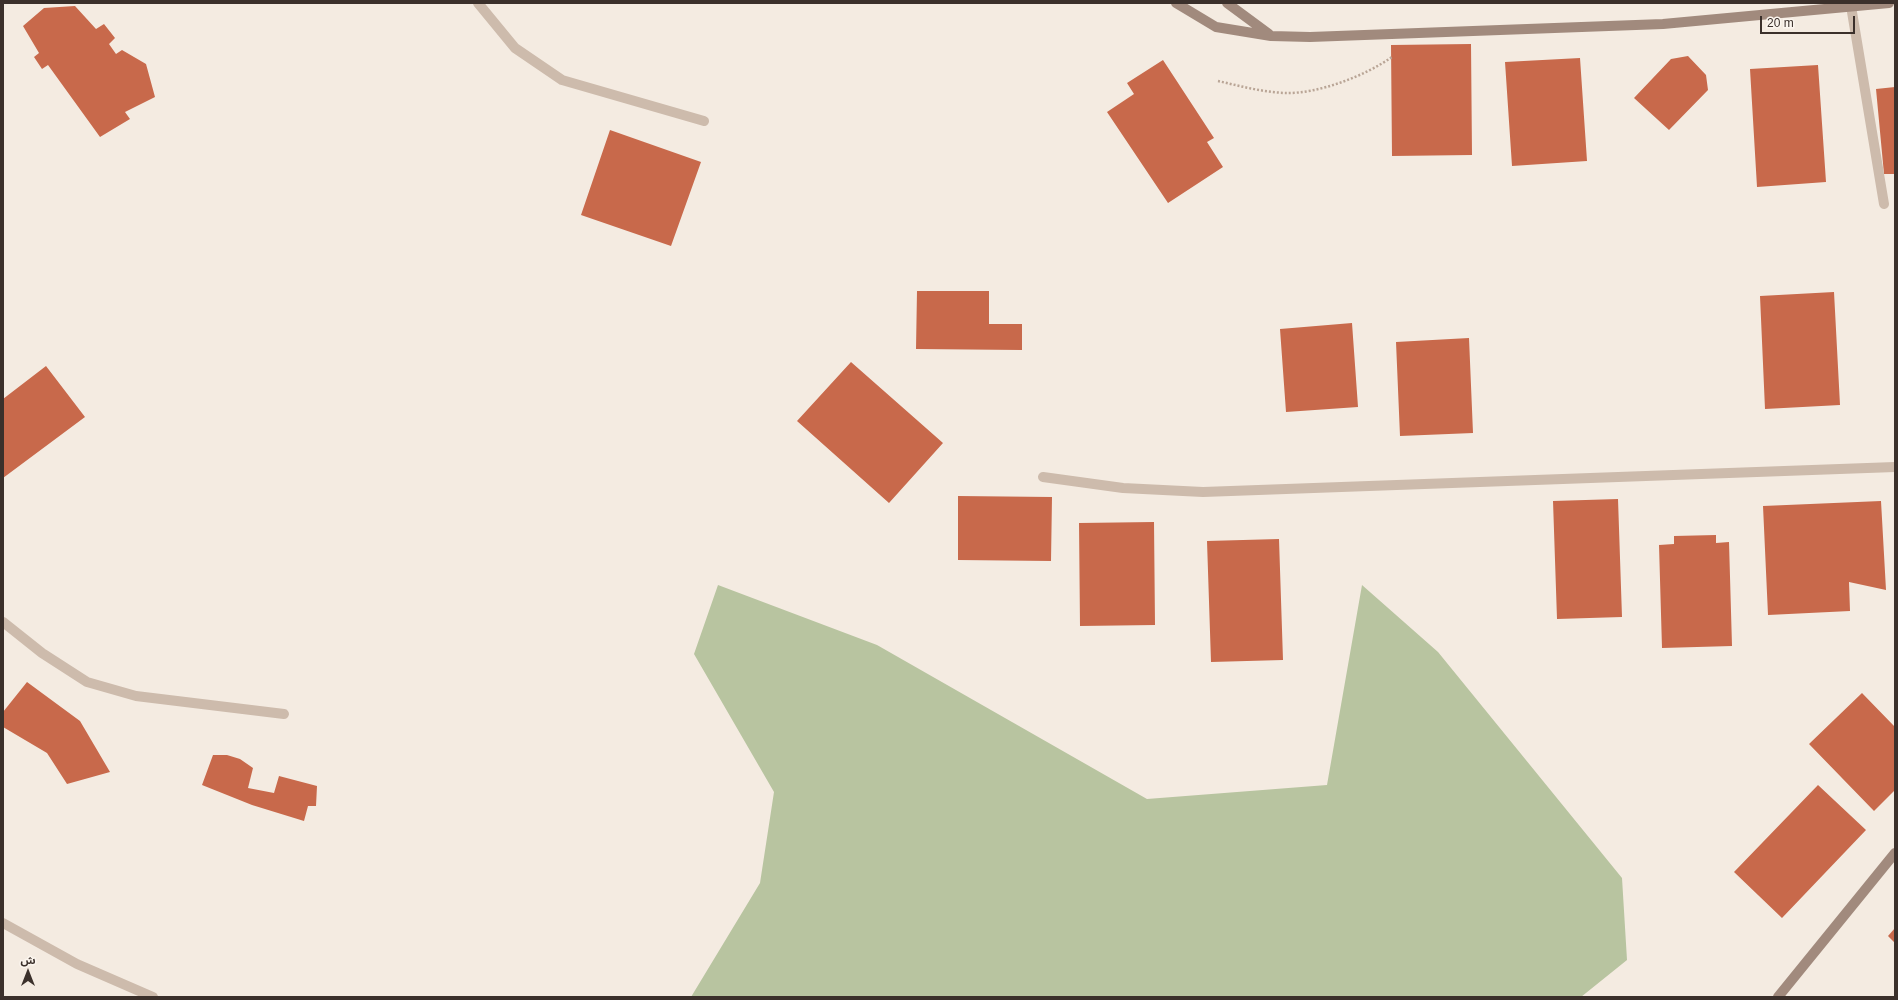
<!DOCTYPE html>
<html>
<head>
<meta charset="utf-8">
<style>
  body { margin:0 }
  #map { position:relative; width:1898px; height:1000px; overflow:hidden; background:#f4ebe1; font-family:Arial,"Noto Sans Arabic",sans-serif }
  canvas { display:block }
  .frame { position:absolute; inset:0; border:4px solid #3b302b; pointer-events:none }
  .north { position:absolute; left:8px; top:952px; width:40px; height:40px; -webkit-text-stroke:3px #fbf5ee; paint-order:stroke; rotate:0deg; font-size:11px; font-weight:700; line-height:16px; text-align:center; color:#3b302b }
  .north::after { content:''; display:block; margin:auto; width:14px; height:18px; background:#3b302b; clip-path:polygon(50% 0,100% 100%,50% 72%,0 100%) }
  .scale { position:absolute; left:1760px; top:16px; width:95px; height:18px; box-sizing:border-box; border:2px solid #3b302b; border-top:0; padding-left:5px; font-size:12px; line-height:14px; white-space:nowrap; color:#3b302b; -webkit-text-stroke:3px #fbf5ee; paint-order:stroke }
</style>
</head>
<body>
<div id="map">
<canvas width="1898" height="1000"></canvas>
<div class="frame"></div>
<div class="north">ش</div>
<div class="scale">20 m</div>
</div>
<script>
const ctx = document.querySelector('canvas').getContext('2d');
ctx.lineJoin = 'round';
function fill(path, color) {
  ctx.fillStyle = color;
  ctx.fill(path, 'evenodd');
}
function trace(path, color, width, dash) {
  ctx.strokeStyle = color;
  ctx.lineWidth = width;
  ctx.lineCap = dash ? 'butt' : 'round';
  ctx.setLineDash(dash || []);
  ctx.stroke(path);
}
fill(new Path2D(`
  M718 585 877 645 1147 799 1327 785 1362 585 1438 652 1622 878 1627 960 1581 997H691L760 883 774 792 694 654Z`), '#b8c4a0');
fill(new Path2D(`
  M75 6 96 29 104 24 115 38 109 44 116 54 122 50 146 64 155 97 125 112 130 119 100 137 48 65 42 69 34 57 39 53 23 26 44 8Z
  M1471 44 1472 155 1392 156 1391 45Z
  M1688 56 1706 75 1708 90 1669 130 1634 98 1671 59Z
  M1580 58 1587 161 1512 166 1505 62Z
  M1163 60 1214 138 1207 142 1223 167 1168 203 1107 112 1134 94 1127 83Z
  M1818 65 1826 182 1757 187 1750 69Z
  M1895 87V174H1884L1876 89Z
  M610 130 701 162 671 246 581 215Z
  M917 291H989V324H1022V350L916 349Z
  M1834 292 1840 405 1765 409 1760 296Z
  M1352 323 1358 407 1286 412 1280 329Z
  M1469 338 1473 433 1400 436 1396 342Z
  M851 362 943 443 889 503 797 421Z
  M46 366 85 417 3 478V399Z
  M958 496 1052 497 1051 561 958 560Z
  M1618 499 1622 617 1557 619 1553 501Z
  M1881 501 1886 590 1849 582 1850 611 1768 615 1763 506Z
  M1154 522 1155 625 1080 626 1079 523Z
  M1716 535V543L1729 542 1732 646 1662 648 1659 545 1674 544V536Z
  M1279 539 1283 660 1211 662 1207 541Z
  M27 682 80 721 110 772 67 784 47 753 3 727V712Z
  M1862 693 1895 727V790L1874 811 1809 744Z
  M213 755H227L240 759 253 768 248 788 274 793 279 776 317 786 316 806H308L304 821 252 805 202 785Z
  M1818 785 1866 830 1782 918 1734 872Z
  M1895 928V943L1888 936Z`), '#c8694b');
trace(new Path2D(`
  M1218 81C1240 86 1262 92 1285 93 1318 94 1365 76 1392 57`), '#b9a596', 2.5, [2, 2]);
trace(new Path2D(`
  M478 3 515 48 562 80 704 121
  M1851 6 1884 204
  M1043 477 1123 488 1203 492 1895 467
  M3 622 42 653 87 682 136 696 284 714`), '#cdbbac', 10);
trace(new Path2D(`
  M3 923 77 964 153 997`), '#cdbbac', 10);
trace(new Path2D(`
  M1176 3 1216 27 1271 36 1310 37 1663 24 1889 3
  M1227 3 1269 34
  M1778 997 1895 853`), '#a18a7d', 10);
</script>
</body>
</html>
